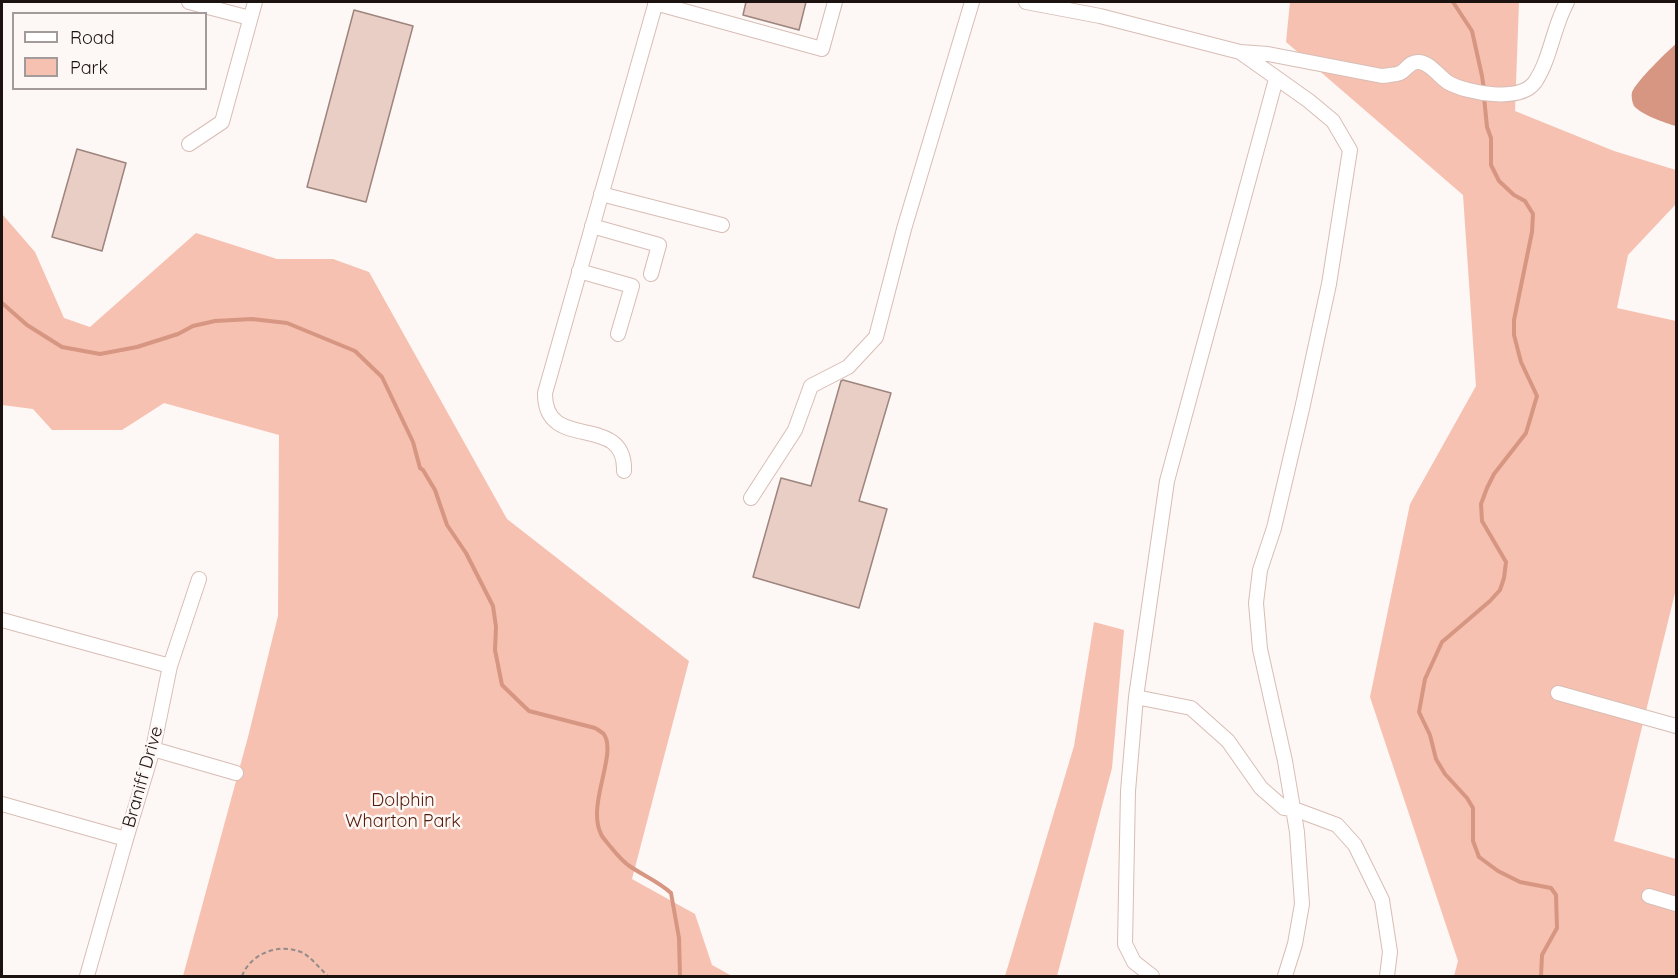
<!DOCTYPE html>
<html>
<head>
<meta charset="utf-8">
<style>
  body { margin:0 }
  #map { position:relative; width:1678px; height:978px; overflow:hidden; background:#fdf7f5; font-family:Quicksand,sans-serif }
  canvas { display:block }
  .frame { position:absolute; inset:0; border:3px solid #1c1210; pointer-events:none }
  .legend { position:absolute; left:12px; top:12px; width:195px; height:78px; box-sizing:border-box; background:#fdf7f5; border:2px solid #a39b99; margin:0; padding:8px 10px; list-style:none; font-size:18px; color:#1c1210 }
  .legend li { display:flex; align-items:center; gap:12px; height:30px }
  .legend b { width:30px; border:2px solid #a39b99 }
</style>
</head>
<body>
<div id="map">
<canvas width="1678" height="978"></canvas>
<div class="frame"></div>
<ul class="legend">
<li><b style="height:8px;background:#fff"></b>Road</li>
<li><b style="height:16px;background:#f6c1b1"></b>Park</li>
</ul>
</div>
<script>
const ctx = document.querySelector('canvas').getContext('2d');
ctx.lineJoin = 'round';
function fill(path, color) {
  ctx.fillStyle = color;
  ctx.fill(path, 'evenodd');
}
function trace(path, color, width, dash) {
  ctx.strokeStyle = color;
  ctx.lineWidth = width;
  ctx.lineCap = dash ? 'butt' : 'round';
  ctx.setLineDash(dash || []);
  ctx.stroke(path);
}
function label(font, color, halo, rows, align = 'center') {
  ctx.font = font + ' Quicksand,sans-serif';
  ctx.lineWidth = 5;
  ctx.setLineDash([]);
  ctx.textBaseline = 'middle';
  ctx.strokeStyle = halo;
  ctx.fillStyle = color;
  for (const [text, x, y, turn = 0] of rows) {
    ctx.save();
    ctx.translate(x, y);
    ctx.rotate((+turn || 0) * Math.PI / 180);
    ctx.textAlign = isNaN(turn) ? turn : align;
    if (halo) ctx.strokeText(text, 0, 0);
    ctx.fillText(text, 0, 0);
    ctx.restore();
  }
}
fill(new Path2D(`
  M1290 2H1519L1515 111 1614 151 1676 170V204L1628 255 1617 308 1676 321V589L1614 841 1676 859V976H1454L1458 961 1370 697 1410 504 1476 386 1463 195 1286 42Z
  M2 214 35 252 64 318 90 327 196 233 277 259H333L369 272 507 519 689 661 632 879 695 914 712 965 732 976H183L248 737 278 616 279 435 164 403 122 430H52L33 409 2 405Z
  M1094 622 1124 630 1112 768 1057 976H1005L1074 746Z`), '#f6c1b1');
fill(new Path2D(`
  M1676 44V126C1665 123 1642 115 1634 106 1632 102 1631 96 1632 92 1636 82 1667 51 1676 44Z`), '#d69682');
trace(new Path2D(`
  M1453 2 1472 31 1482 76 1484 90
  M1484 97 1487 127 1491 138V165L1499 181 1514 195 1525 201 1533 214 1532 232 1514 320V335L1521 362 1537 396 1526 433 1494 474 1487 488 1481 504 1482 521 1506 562 1504 578 1500 590 1490 601 1442 642 1425 679 1419 712 1430 735 1436 759 1445 774 1467 798 1473 808V841L1479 857 1498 871 1520 882 1551 888 1556 895 1557 928 1542 955 1541 976
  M2 303 27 325 62 347 100 354 137 347 178 334 193 326 215 321 252 319 287 323 355 351 382 377 413 442 420 468 423 470 435 490 447 525 466 553 493 606 496 627 495 650 502 685 529 711 595 728C596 728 602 733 603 733 619 752 586 804 601 834 602 837 606 841 609 845 615 852 620 859 628 865 642 875 658 881 671 893L679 938 680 976`), '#d69682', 4);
const building = new Path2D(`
  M746 2H806L799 30 743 15Z
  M354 10 413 26 366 202 307 187Z
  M77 149 126 163 102 251 52 237Z
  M843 380 891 393 859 501 887 509 859 608 753 577 781 478 811 486 841 381Z`);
fill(building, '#e9cec6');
trace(building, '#9d847c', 1.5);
const minor = new Path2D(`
  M189 2 250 18
  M1026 2 1100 16 1240 52 1268 54 1382 76C1387 75 1395 75 1400 73 1407 70 1409 61 1419 62 1431 63 1439 77 1449 83 1468 93 1520 103 1535 82 1551 58 1553 27 1567 2
  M655 3 822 49 835 2
  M1240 52 1309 101 1333 121 1350 150 1329 284 1302 409 1274 528 1260 570 1256 603 1260 649 1285 761 1297 832 1302 904 1295 944 1285 976
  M189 144 222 122 255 2
  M601 194 722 225
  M592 226 659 245 651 274
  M579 271 632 286 618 334
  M624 471C626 411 544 454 545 393L656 2
  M751 498 795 430 811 386 848 367 876 337 904 229 972 2
  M2 620 170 666
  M1558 693 1676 726
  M1136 697 1191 708 1228 741 1261 788 1284 808 1294 809 1337 825 1355 845 1382 900 1390 952 1387 976
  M153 749 236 773
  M2 804 126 839
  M1649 896 1676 904
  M87 976 126 839 153 749 170 666 199 579
  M1152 976 1134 962 1125 944 1128 791 1136 697 1167 481 1276 79`);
trace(minor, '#d8bdb5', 16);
trace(new Path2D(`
  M242 976C251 953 280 942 303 953 312 958 320 969 328 976`), '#948c8a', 2, [4.5, 3]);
trace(minor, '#fff', 14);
label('18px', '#1c1210', '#fdf7f5', [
  ["Braniff Drive",143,777,-74]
]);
label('18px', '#551b08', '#fdf7f5', [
  ["Dolphin",403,801],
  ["Wharton Park",403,822]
]);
</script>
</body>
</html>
